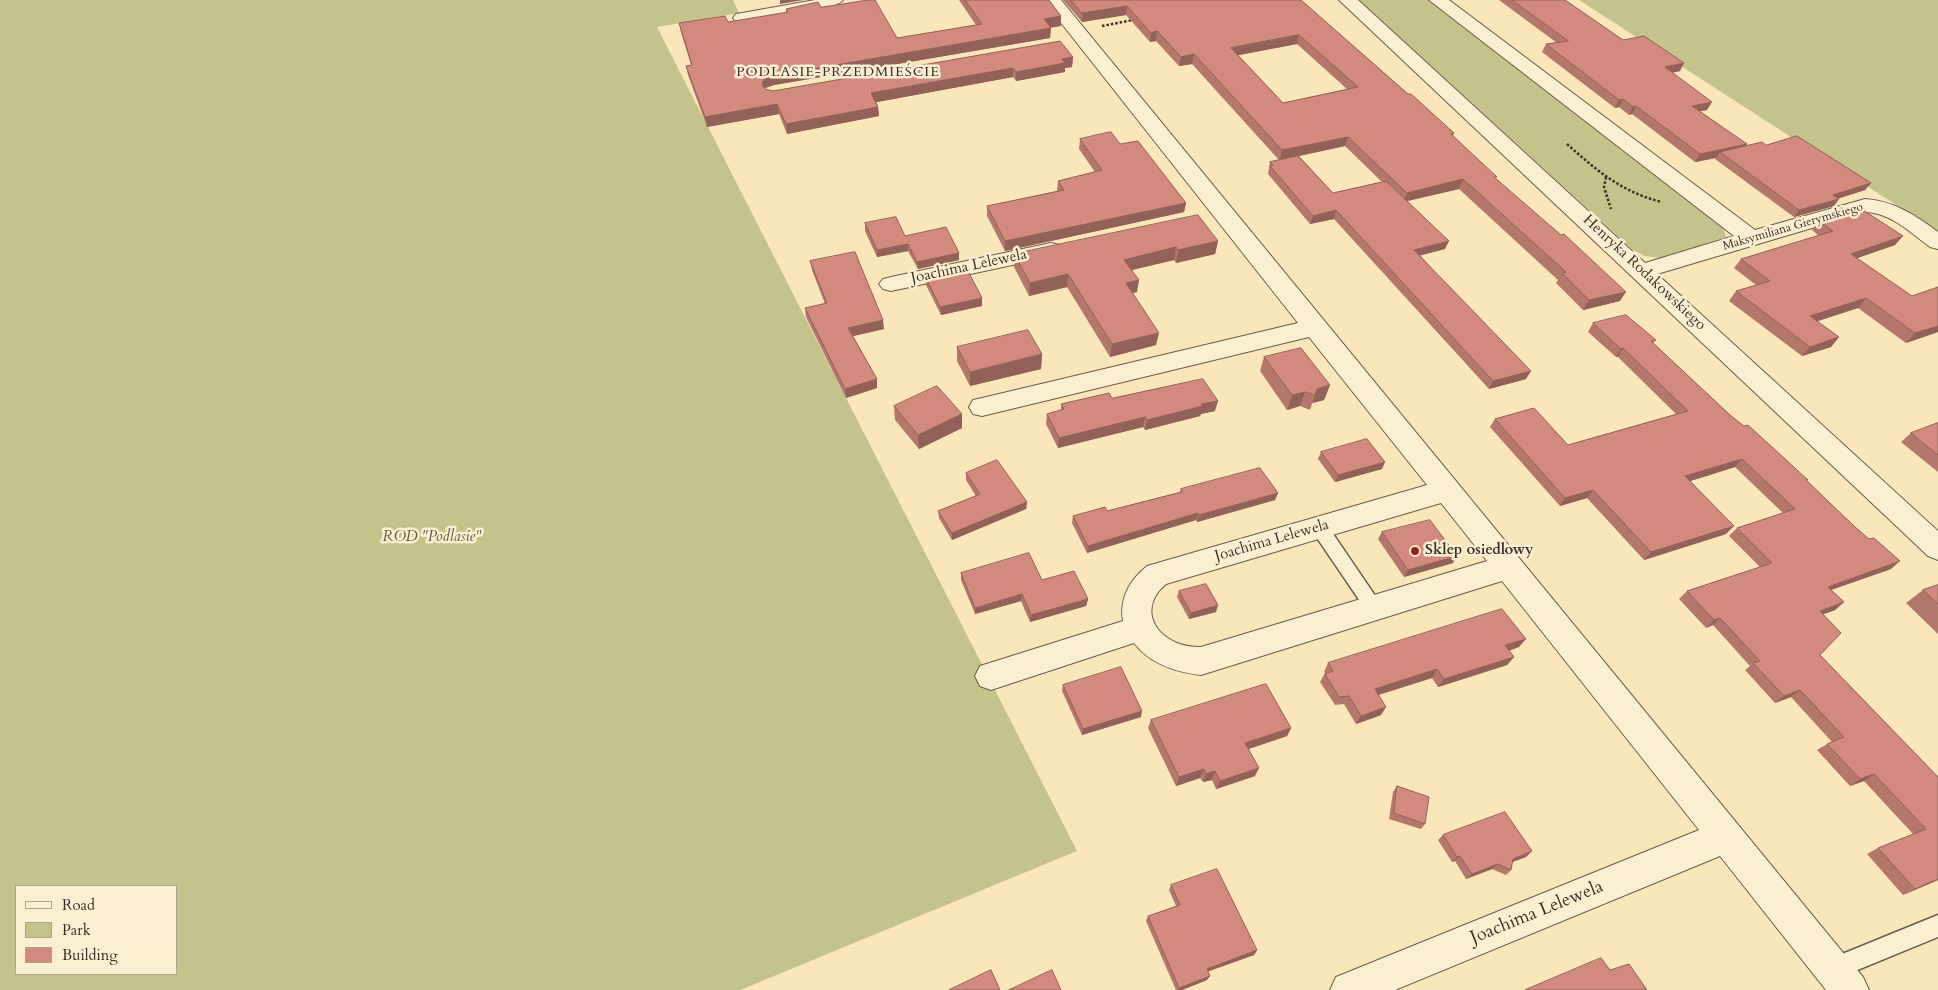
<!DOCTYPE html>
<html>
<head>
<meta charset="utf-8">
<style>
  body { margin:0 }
  #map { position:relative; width:1938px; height:990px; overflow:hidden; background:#f9e6ba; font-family:Cardo,serif }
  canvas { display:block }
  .legend { position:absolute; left:15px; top:885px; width:162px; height:90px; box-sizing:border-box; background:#fbefd2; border:1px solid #afa28d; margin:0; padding:6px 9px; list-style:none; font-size:15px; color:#3c2e26 }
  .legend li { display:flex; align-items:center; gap:10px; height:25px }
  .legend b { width:25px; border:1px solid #afa28d }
</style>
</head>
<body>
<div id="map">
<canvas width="1938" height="990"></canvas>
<ul class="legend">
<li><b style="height:6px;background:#fbefd2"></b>Road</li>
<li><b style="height:14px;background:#c4c38b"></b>Park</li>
<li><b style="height:14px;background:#d18a7d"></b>Building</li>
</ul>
</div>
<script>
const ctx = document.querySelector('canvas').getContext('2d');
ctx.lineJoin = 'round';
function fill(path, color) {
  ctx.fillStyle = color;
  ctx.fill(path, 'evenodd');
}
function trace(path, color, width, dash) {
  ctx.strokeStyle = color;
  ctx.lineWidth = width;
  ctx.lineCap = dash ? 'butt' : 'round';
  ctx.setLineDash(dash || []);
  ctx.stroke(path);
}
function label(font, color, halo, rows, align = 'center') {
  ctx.font = font + ' Cardo,serif';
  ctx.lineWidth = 5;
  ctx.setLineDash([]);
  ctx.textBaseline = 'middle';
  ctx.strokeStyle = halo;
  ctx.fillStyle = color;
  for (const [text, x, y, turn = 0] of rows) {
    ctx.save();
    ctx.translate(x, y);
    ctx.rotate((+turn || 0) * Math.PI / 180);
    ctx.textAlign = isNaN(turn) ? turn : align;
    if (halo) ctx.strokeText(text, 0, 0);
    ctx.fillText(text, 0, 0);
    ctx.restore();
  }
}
fill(new Path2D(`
  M0 0H733L739 13 657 27 1077 851 740 990H0ZM16 886H176V974H16Z
  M1359 0H1430L1723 226 1726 237 1660 258 1645 256 1633 250Z
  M1579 0H1938V232Z`), '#c4c38b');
const service = new Path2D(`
  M1319 520 1325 522 1380 603 1383 608 1380 613 1374 615 1368 613 1313 532 1311 527 1313 522Z
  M1938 915V937L1833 980 1825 977 1822 969 1825 961Z`);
const minor = new Path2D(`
  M815 0H843C835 11 759 20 742 23L736 22 733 18 736 14 742 13Z
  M1043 0H1061L1863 977 1869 990H1826L1720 856 1395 990H1330L1336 977 1699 830 1502 581 1201 675C1175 672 1150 664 1134 643L991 690 980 686 975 676 980 666 1123 621C1119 598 1130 580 1147 566L1427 485 1309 337 982 416 973 414 969 407 973 400 982 398 1298 323ZM1441 503 1487 561 1201 647C1193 647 1185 646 1177 643 1149 631 1142 604 1166 584Z
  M1339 0H1358L1645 263 1734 236 1429 0H1449L1755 230 1865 199C1894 201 1915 215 1938 232V249L1930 247C1911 233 1891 213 1866 212L1657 274 1938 531V560L1928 556Z
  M1051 243 1059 245 1062 250 1059 255 891 291 883 289 879 284 883 279 891 277Z`);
trace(service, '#6b5c4b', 3);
trace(minor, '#6b5c4b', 2);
trace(new Path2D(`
  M1102 26 1133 20
  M1567 144C1596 170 1623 193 1662 202
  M1606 177 1604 187 1611 209`), '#3c2e26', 2.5, [2.5, 2]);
fill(service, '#fbefd2');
fill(minor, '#fbefd2');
fill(new Path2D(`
  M959 0H1049L1061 16V26L1050 27 1051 28 1050 38 774 85 765 88V89L773 91 1073 57 1072 67 1065 68V72L1016 81 1013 77 876 102 878 107 879 116 787 134 779 114 707 127 688 75 686 66 691 65 681 32 679 23 728 22 786 13V9L821 7 897 38 976 25Z
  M1063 0H1301L1408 94 1454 133 1453 136 1620 301 1583 310 1556 283 1558 280 1459 189 1407 201 1445 249 1420 255 1526 379 1489 389 1334 219 1310 224 1268 174 1270 162 1279 160 1192 64 1179 66 1156 41 1150 42 1126 15 1082 22ZM1297 44 1347 89 1283 103 1238 55ZM1345 146 1382 182 1333 193 1299 156Z
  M1499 0H1565L1623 40 1680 71 1672 73 1707 110 1699 111 1747 144 1746 146 1766 145 1871 183 1865 190 1839 198 1834 206 1794 217 1715 159 1716 158 1695 162 1632 114 1629 115 1619 107 1615 108 1542 52 1546 44 1557 43Z
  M1080 139 1120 144 1186 203 1184 212 1005 251 987 216V206L1057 191 1058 181 1095 172 1079 149Z
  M1819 221 1895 245 1857 258 1938 332 1906 343 1858 308 1817 321 1839 337 1831 347 1802 356 1729 301 1736 291 1756 285 1734 268 1741 259 1819 236 1812 230Z
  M865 223 905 236 959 260 918 269 908 251 877 257 865 231Z
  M1218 241 1215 254 1176 263 1174 260 1132 270 1137 292 1133 293 1156 345 1110 357 1067 287 1029 296 1014 267V254Z
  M810 261 884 329 853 336 877 379V388L846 398 806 317 805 308 825 304 812 270Z
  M926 278 982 306 941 315 926 285Z
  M1593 323 1656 340 1653 343 1730 415 1807 481 1891 569 1831 590 1844 602 1835 610 1823 614 1820 655 1938 777V880L1903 895 1867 854 1878 848 1913 834 1864 781 1850 786 1817 750 1827 744 1832 742 1791 697 1775 703 1745 670 1750 666 1713 625 1706 628 1679 599 1687 591 1760 567 1729 536 1737 528 1783 513 1735 467 1690 481 1726 534 1644 560 1587 498 1560 506 1490 427 1495 419 1568 445 1676 414 1618 357H1616L1588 332Z
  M957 347 1042 354 1041 369 970 386 957 361Z
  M1264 357 1330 385 1324 400 1312 403 1310 410 1300 406 1287 410 1260 371Z
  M1112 398 1215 411 1201 414 1200 416 1145 430 1143 427 1058 448 1046 424 1047 414 1061 410V404Z
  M894 406 962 414V428L919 449 895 420Z
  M1938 423V472L1901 442 1911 433Z
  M1321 452 1382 469 1335 482 1318 459Z
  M966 473 1027 502 1026 509 952 540 939 518 938 511 976 496 966 480Z
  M1181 489 1278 493 1275 500 1197 522 1196 520 1087 553 1072 523 1073 516 1107 511 1180 492Z
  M1382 532 1453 563 1404 577 1378 539Z
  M961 573 1042 580 1088 599 1086 606 1030 622 1021 601 975 614 961 580Z
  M1938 585V634L1906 603 1923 590Z
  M1179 591 1216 612 1189 619 1177 597Z
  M1519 647 1509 651 1514 657 1507 665 1438 687 1432 678 1379 695 1381 715 1356 724 1344 704 1335 705 1320 682 1325 673 1324 672 1328 663Z
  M1063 685 1141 717 1082 735 1062 691Z
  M1151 720 1291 728 1287 736 1249 749 1255 776 1216 789 1212 780 1203 782 1200 778 1176 786 1148 728Z
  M1397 786 1425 824 1421 829 1389 819 1393 792Z
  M1443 835 1526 857 1512 862 1511 870 1506 875 1492 869 1466 879 1455 861 1452 862 1438 840Z
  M1171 885 1257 950 1254 955 1208 971 1207 980 1182 990H1176L1146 921 1148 916 1176 906 1169 890Z`), '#b4776c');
fill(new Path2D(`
  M780 0H804L780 4Z
  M1127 6 1126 15 1082 22V13Z
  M1061 16V26L1043 29 1044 19Z
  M1051 28 1050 38 774 85 765 88 763 94 762 84 764 79 772 76Z
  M1157 31 1156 41 1150 42 1151 33Z
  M1299 35 1297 44 1229 57 1231 48Z
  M1194 54 1192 64 1179 66 1181 57Z
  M1073 57 1072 67 1065 68V72L1016 81V72L1062 59Z
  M1684 63 1680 71 1660 75 1665 67Z
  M1013 68V77L872 103 871 93Z
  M1623 99 1619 107 1615 108 1619 100Z
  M1712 102 1707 110 1687 114 1692 106Z
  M777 104 779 114 707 127 705 117Z
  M1636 106 1632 114 1629 115 1633 107Z
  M878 107 879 116 787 134 786 124Z
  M1348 137 1345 146 1280 160 1282 150Z
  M1747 144 1742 153 1720 152 1716 158 1695 162 1700 154Z
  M1463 179 1459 189 1403 202 1407 193Z
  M1871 183 1865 190 1828 202 1833 195Z
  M1839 199 1834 206 1794 217 1799 210Z
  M1186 203 1184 212 1005 251V241Z
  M1336 210 1334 219 1310 224 1313 216Z
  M1903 236 1895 245 1843 263 1851 254Z
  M1218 241 1215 254 1176 263 1178 250Z
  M1449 241 1445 249 1411 258 1414 250Z
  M908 244V251L877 257V250Z
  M1176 247 1174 260 1123 272 1124 260Z
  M959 253V260L918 269 917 262Z
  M1068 274 1067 287 1029 296 1030 283Z
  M1139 280 1137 292 1124 295 1126 283Z
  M1626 292 1620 301 1583 310 1589 300Z
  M982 298V306L941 315 940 307Z
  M1866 298 1858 308 1803 326 1810 316Z
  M883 320 884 329 849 337 848 328Z
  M1938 326V332L1906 343 1915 333Z
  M1159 333 1156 345 1110 357 1112 344Z
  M1839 337 1831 347 1802 356 1810 347Z
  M1623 348 1618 357H1616L1621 349Z
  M1042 354 1041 369 970 386V372Z
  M1531 371 1526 379 1489 389 1493 381Z
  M877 379V388L846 398 845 389Z
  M1330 385 1324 400 1312 403 1310 410 1317 389Z
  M1305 392 1300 406 1287 410 1292 395Z
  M1218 401 1215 411 1201 414 1200 416 1145 430 1147 420 1201 404Z
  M962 414V428L919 449 918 435Z
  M1145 417 1143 427 1058 448 1059 438Z
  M1742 459 1735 467 1678 485 1685 476Z
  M1385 462 1382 469 1335 482 1338 475Z
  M1593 490 1587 498 1560 506 1565 498Z
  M1278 493 1275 500 1197 522 1199 515Z
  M1027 502 1026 509 952 540V533Z
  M1198 513 1196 520 1087 553 1088 546Z
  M1734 526 1726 534 1644 560 1651 552Z
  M1457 556 1453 563 1404 577 1408 570Z
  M1900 561 1891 569 1819 594 1828 587Z
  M1022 594 1021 601 975 614V608Z
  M1088 599 1086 606 1030 622 1031 615Z
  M1844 602 1835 610 1811 619 1820 611Z
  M1218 605 1216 612 1189 619 1191 613Z
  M1720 618 1713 625 1706 628 1714 620Z
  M1526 639 1519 647 1498 654 1505 645Z
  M1514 657 1507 665 1438 687 1444 679Z
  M1437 669 1432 678 1370 697 1375 689Z
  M1800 690 1791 697 1775 703 1784 696Z
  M1386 707 1381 715 1356 724 1361 716Z
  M1142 711 1141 717 1082 735 1083 729Z
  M1291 728 1287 736 1242 751 1245 743Z
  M1259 768 1255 776 1216 789 1220 781Z
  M1204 769 1200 778 1176 786 1179 777Z
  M1215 771 1212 780 1203 782 1206 774Z
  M1874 774 1864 781 1850 786 1860 779Z
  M1532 851 1526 857 1507 864 1513 859Z
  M1460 856 1455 861 1452 862 1457 857Z
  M1498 864 1492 869 1466 879 1472 874Z
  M1938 879V880L1903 895 1915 889Z
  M1257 950 1254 955 1204 973 1207 969Z
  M1210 976 1207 980 1182 990H1178L1179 988Z`), '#926158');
const building = new Path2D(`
  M868 0H875L897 38 982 24 965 0H1049L1061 16 1044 19 1051 28 772 76 764 79 762 84 765 89 773 91 1060 41 1073 57 1062 59 1065 63 1016 72 1013 68 871 93 878 107 786 124 777 104 705 117 686 66 692 65 679 23 725 16 728 22 788 12 786 9 818 2 821 7Z
  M1071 0H1301L1408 94H1411L1454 133 1451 134 1497 177H1494L1561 235 1564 234 1626 292 1589 300 1562 273 1566 272 1463 179 1407 193 1348 137 1282 150 1194 54 1181 57 1157 31 1151 33 1127 6 1082 13ZM1299 35 1358 87 1283 103 1231 48Z
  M1512 0H1565L1623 40 1644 36 1684 63 1665 67 1712 102 1692 106 1747 144 1700 154 1636 106 1633 107 1623 99 1619 100 1546 44 1568 41Z
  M1111 132 1120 144 1138 141 1186 203 1005 241 987 206 1064 190 1058 181 1102 170 1080 139Z
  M1797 136 1871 183 1833 195 1839 199 1799 210 1720 152 1762 142 1766 145Z
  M1298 156 1333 193 1386 181 1449 241 1414 250 1531 371 1493 381 1336 210 1313 216 1270 166 1273 165 1270 162Z
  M1860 208 1903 236 1851 254 1912 296 1938 287V326L1915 333 1866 298 1810 316 1839 337 1810 347 1736 291 1770 281 1741 259 1833 231 1819 221Z
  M1198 215 1218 241 1178 250 1176 247 1124 260 1139 280 1126 283 1159 333 1112 344 1068 274 1030 283 1014 254Z
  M896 217 905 236 946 227 959 253 917 262 908 244 877 250 865 223Z
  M855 252 883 320 848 328 877 379 845 389 805 308 827 303 810 261Z
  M967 269 982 298 940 307 926 278Z
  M1626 315 1656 340 1651 341 1730 415 1744 426 1748 425 1808 480H1806L1854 526 1869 539 1874 538 1900 561 1828 587 1844 602 1820 611 1841 633 1820 655 1938 777V879L1915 889 1878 848 1926 829 1874 774 1860 779 1827 744 1844 737 1800 690 1784 696 1753 663 1760 661 1720 618 1714 620 1687 591 1772 563 1737 528 1795 509 1742 459 1685 476 1734 526 1651 552 1593 490 1565 498 1495 419 1534 408 1568 445 1688 411 1623 348 1621 349 1593 323Z
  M1028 330 1042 354 970 372 957 347Z
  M1301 348 1330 385 1317 389 1315 395 1305 392 1292 395 1264 357Z
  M1203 379 1218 401 1201 404 1203 406 1147 420 1145 417 1059 438 1047 414 1064 409 1061 404 1109 393 1112 398Z
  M937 386 962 414 918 435 894 406Z
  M1938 423V455L1911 433Z
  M1367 439 1385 462 1338 475 1321 452Z
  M997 460 1027 502 952 533 938 511 980 494 966 473Z
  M1260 468 1278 493 1199 515 1198 513 1088 546 1073 516 1105 507 1107 511 1182 492 1181 489Z
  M1430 520 1457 556 1408 570 1382 532Z
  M1029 553 1042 580 1074 571 1088 599 1031 615 1022 594 975 608 961 573Z
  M1206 584 1218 605 1191 613 1179 591Z
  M1938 585V604L1923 590Z
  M1502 609 1526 639 1505 645 1514 657 1444 679 1437 669 1375 689 1386 707 1361 716 1349 696 1339 697 1325 674 1333 671 1328 663Z
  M1121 667 1142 711 1083 729 1063 685Z
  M1266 684 1291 728 1245 743 1259 768 1220 781 1215 771 1206 774 1204 769 1179 777 1151 720Z
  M1397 786 1429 797 1425 824 1394 813Z
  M1505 812 1532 851 1513 859 1511 870 1498 864 1472 874 1460 856 1457 857 1443 835Z
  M1217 869 1257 950 1207 969 1210 976 1179 988 1148 916 1180 905 1171 885Z
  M1601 958 1610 970 1629 964 1647 990H1525Z
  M991 970 1000 990H949Z
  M1052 970 1061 990H1009Z`);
fill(building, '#d18a7d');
trace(building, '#926158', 1);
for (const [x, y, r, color] of [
  [1415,551,5,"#8f2418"]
]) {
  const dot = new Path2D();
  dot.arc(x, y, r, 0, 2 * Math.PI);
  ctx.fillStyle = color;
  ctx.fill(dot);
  trace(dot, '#fbefd2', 2);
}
label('12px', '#3c2e26', '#fbefd2', [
  ["Maksymiliana Gierymskiego",1793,227,-16]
]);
ctx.letterSpacing = '1px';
label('14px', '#3c2e26', '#fbefd2', [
  ["PODLASIE-PRZEDMIEŚCIE",838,73]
]);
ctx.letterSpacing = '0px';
label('15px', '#3c2e26', '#fbefd2', [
  ["Joachima Lelewela",969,267,-12],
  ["Henryka Rodakowskiego",1644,273,43],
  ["Joachima Lelewela",1272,541,-16]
]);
label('italic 15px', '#5e533f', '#fbefd2', [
  ["ROD \"Podlasie\"",432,538]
]);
label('bold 15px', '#3c2e26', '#fbefd2', [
  ["Sklep osiedlowy",1425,551]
], 'left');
label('18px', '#3c2e26', '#fbefd2', [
  ["Joachima Lelewela",1537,913,-22]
]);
</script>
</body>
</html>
